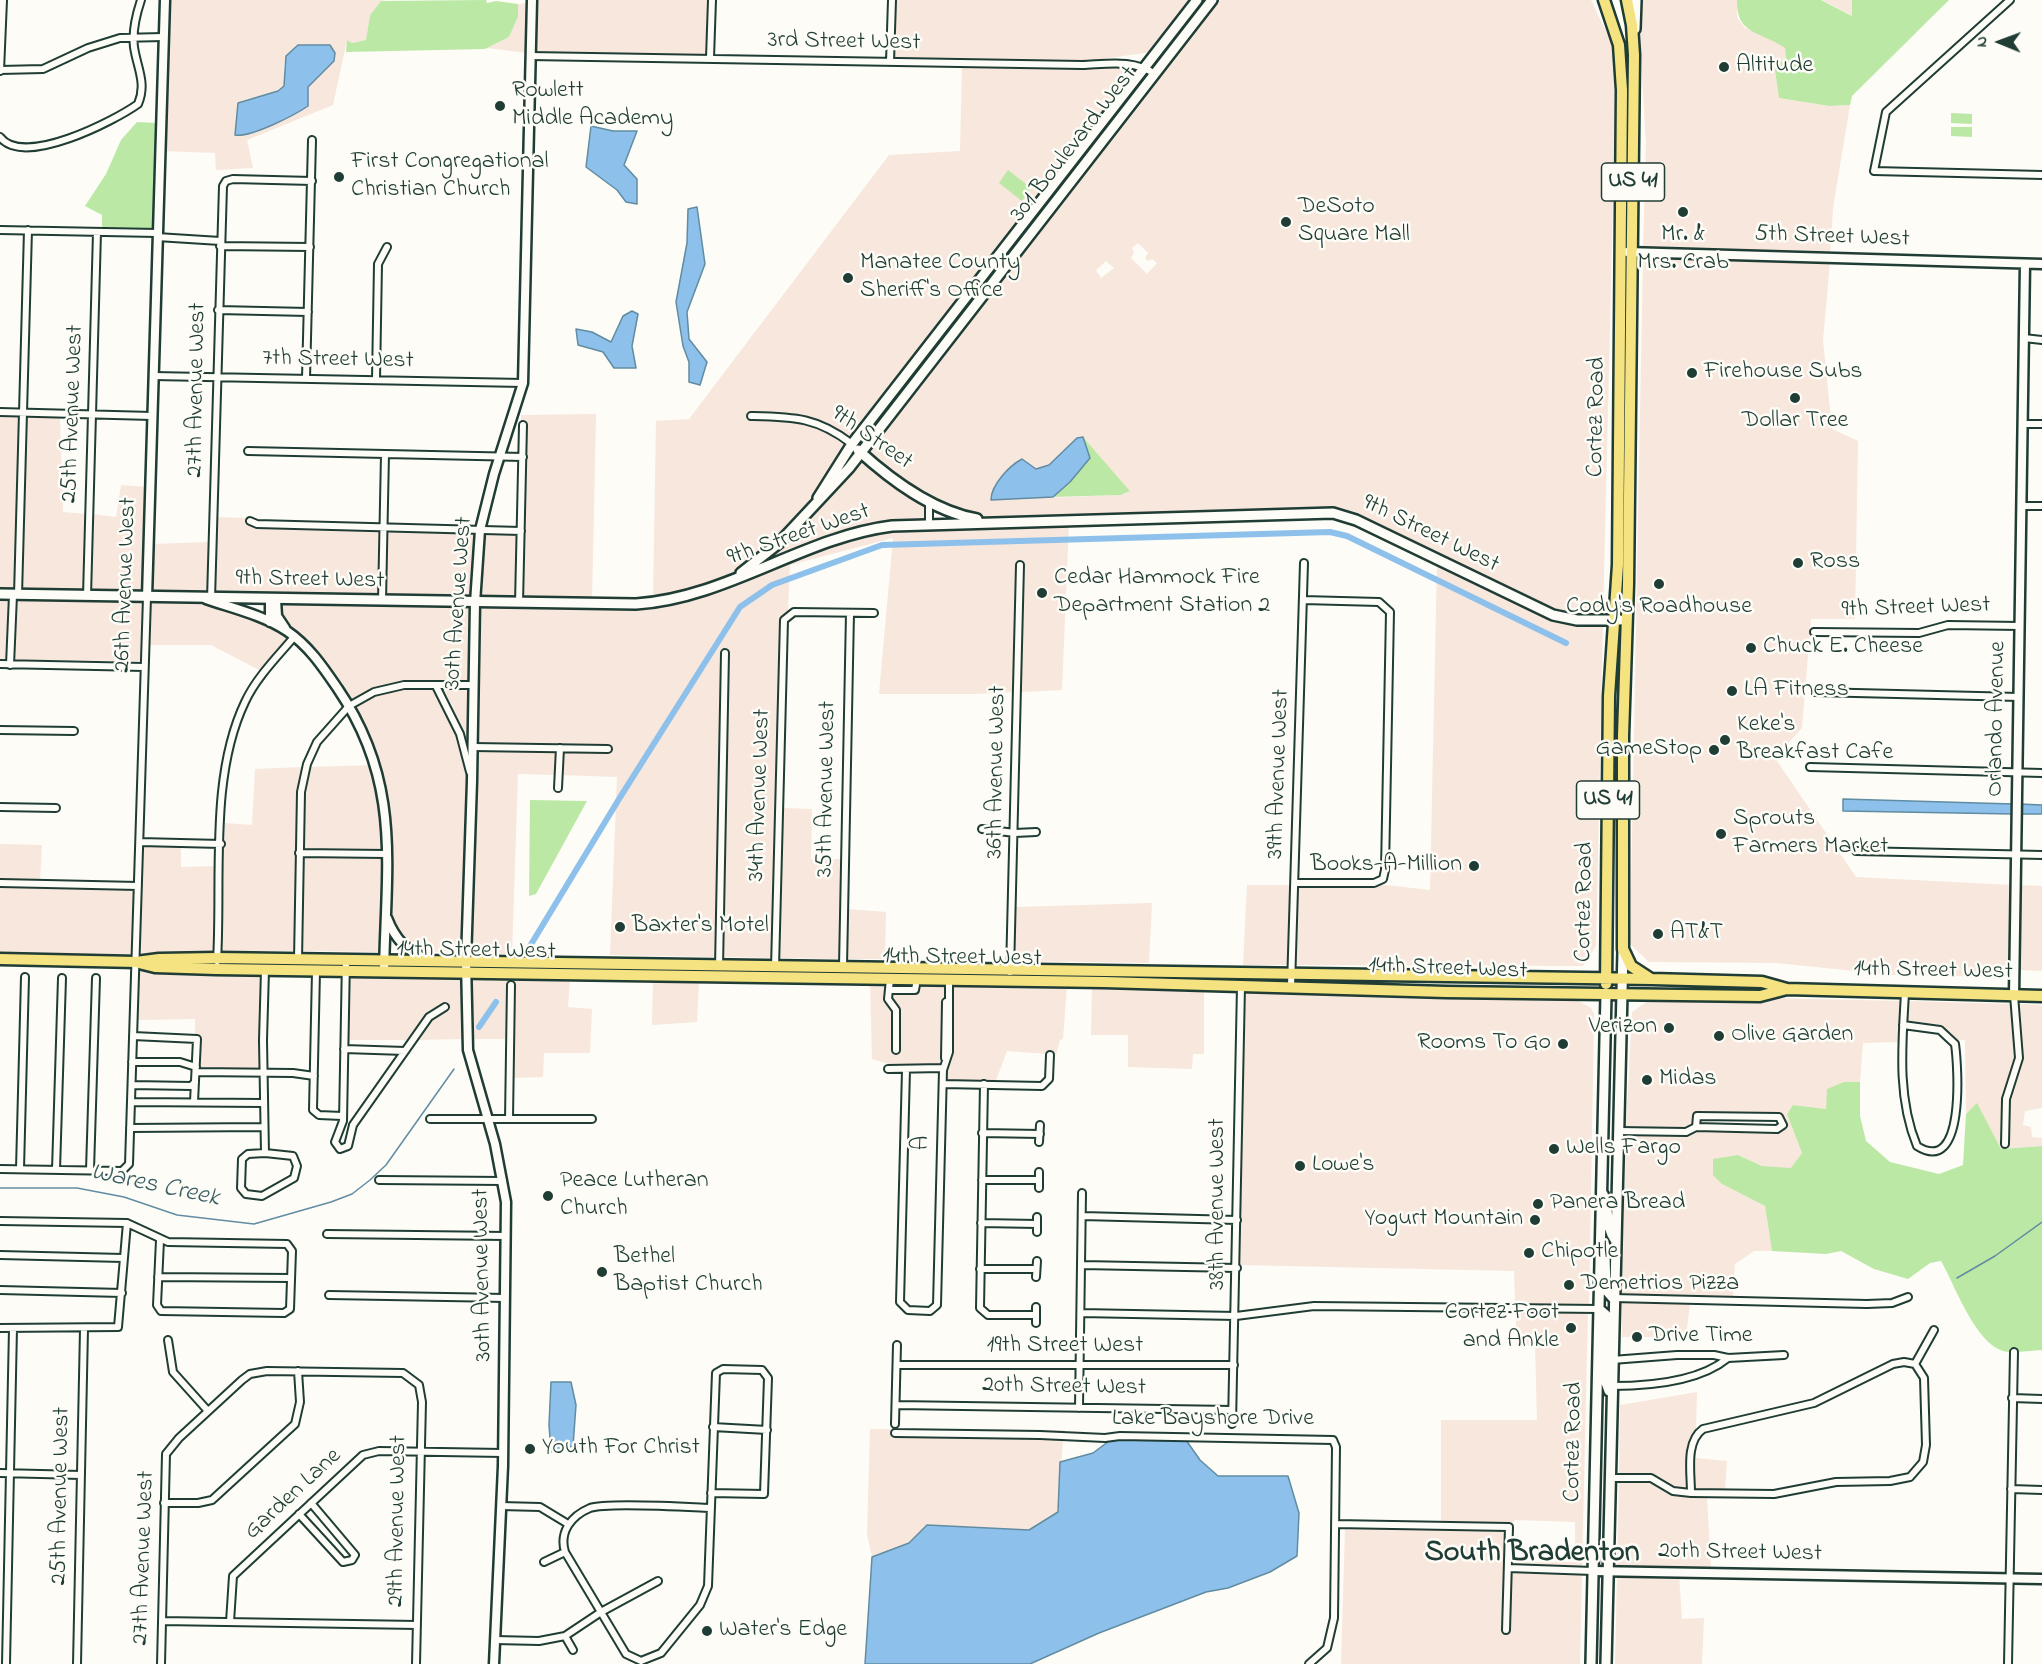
<!DOCTYPE html>
<html>
<head>
<meta charset="utf-8">
<style>
  body { margin:0 }
  #map { position:relative; width:2042px; height:1664px; overflow:hidden; background:#fdfcf7; font-family:"Indie Flower",sans-serif }
  canvas { display:block }
  .north { position:absolute; left:1970px; top:12px; width:60px; height:60px; -webkit-text-stroke:4px #fdfcf7; paint-order:stroke; rotate:271deg; font-size:16px; font-weight:700; line-height:24px; text-align:center; color:#1f3d34 }
  .north::after { content:''; display:block; margin:auto; width:21px; height:27px; background:#1f3d34; clip-path:polygon(50% 0,100% 100%,50% 72%,0 100%) }
</style>
</head>
<body>
<div id="map">
<canvas width="2042" height="1664"></canvas>
<div class="north">N</div>
</div>
<script>
const ctx = document.querySelector('canvas').getContext('2d');
ctx.lineJoin = 'round';
function fill(path, color) {
  ctx.fillStyle = color;
  ctx.fill(path, 'evenodd');
}
function trace(path, color, width, dash) {
  ctx.strokeStyle = color;
  ctx.lineWidth = width;
  ctx.lineCap = dash ? 'butt' : 'round';
  ctx.setLineDash(dash || []);
  ctx.stroke(path);
}
function label(font, color, halo, rows, align = 'center') {
  ctx.font = font + ' "Indie Flower",sans-serif';
  ctx.lineWidth = 5;
  ctx.setLineDash([]);
  ctx.textBaseline = 'middle';
  ctx.strokeStyle = halo;
  ctx.fillStyle = color;
  for (const [text, x, y, turn = 0] of rows) {
    ctx.save();
    ctx.translate(x, y);
    ctx.rotate((+turn || 0) * Math.PI / 180);
    ctx.textAlign = isNaN(turn) ? turn : align;
    if (halo) ctx.strokeText(text, 0, 0);
    ctx.fillText(text, 0, 0);
    ctx.restore();
  }
}
fill(new Path2D(`
  M168 0H385L381 1 370 15 366 40 352 43 347 40 333 105 247 140 253 168 216 170 215 153 163 151ZM298 45H330L334 61 308 87V105L235 135 241 101 270 94 284 86V63Z
  M535 0H708L705 55 534 53Z
  M896 0H1192L1151 52 1082 62 894 59Z
  M1217 0H1591L1613 46 1615 118 1603 617 1577 616 1554 612 1357 517H985L961 512 919 493 866 452ZM1138 243 1148 253 1145 258 1148 261 1152 259 1157 263 1147 274 1131 258 1134 253 1132 248ZM1106 261 1114 268 1101 278 1096 270ZM1083 437 1130 491 1121 495 992 500 1028 465 1036 469 1049 465 1077 438Z
  M1640 0H1737V17L1745 28 1766 35 1785 47 1786 61 1774 64 1779 98 1829 106 1850 105 1833 208 1830 255 1643 250 1646 145 1639 23Z
  M1821 0H1852L1853 16 1824 1Z
  M528 3 527 53 487 48 509 37 518 17V4Z
  M962 66 1119 67 1127 73 1128 82 851 440 828 424 805 415 748 413V419L797 420 825 430 847 445 798 520 750 564 713 583 653 600 656 421 689 419 889 155 960 151Z
  M1643 256 1830 262 1823 340 1832 429 1858 441 1855 619H1811L1802 728 1775 758 1856 877 2012 885 2011 977 1894 975 1776 963 1649 962 1630 944Z
  M596 414 592 601 523 600 526 422H521V415Z
  M0 415 19 416 15 592 0 591Z
  M26 416 60 417 63 512 86 514 84 593 22 592Z
  M862 458 926 504 925 521 891 523 856 530 753 569 803 524Z
  M121 485 147 487 143 594 91 593 93 514 116 517Z
  M216 517 249 518 245 522 256 527 381 531 378 598 215 596Z
  M1069 523 1062 690 1021 692 1023 561 1016 562 1014 692 975 694H879L893 538 790 565 788 611 781 620 771 958 723 957 729 650H722L716 957 610 955 617 777 562 775 564 751 611 752V746L476 743 478 606 636 607 734 583 874 531Z
  M388 531 477 533 471 599 385 598Z
  M484 533 518 534 516 600 479 599Z
  M209 542 208 596 150 594 152 544Z
  M1437 563 1540 613 1603 623 1596 946 1583 966 1296 965 1298 886 1385 885 1430 890Z
  M0 598H9L7 660H0Z
  M16 598 143 600 141 661 14 660Z
  M150 600 196 602 224 608 268 625 290 638 261 671 211 645H149Z
  M280 603 471 605 470 682 395 683 373 689 350 702 324 661 285 622 281 615Z
  M404 689H434L456 735 469 782 463 953 416 951 399 936 389 913 390 825 387 794 374 748 353 707 376 695Z
  M442 689H470L469 755 452 705Z
  M476 750 557 751 555 775 518 774 512 954 470 953Z
  M373 765 382 811 383 850H302L305 792 309 767Z
  M302 767 298 792 295 850V951H222L221 955 225 823 252 825 255 769Z
  M783 808 812 809 811 859H841L839 959 778 958Z
  M0 844 42 845 40 881 0 880Z
  M143 845 181 846V867L217 866 214 955 140 958Z
  M302 856 383 857 381 952 302 951Z
  M1247 885H1291L1289 965H1243Z
  M2019 885 2042 886V971L2018 970Z
  M0 886 134 889 133 959 0 956Z
  M1152 903 1149 963 1014 961 1016 907Z
  M847 909 886 912 885 959H846Z
  M139 967 262 973 260 1069 199 1068 200 1039 195 1035V1019L138 1020Z
  M349 974 462 976 464 1039 417 1040 432 1019 450 1008 446 1003 426 1015 409 1040H347Z
  M469 976 570 977 568 1007 592 1009 590 1053H544L543 1077 513 1078 515 983H508L507 1039H471Z
  M653 979H699L697 1022 652 1025Z
  M870 982H886L885 1000 892 1010 893 1053H899V1009L892 998V994L916 993 920 982H946L940 1067 892 1065 872 1059Z
  M953 983 1067 985 1063 1039 1060 1040 1056 1055 1053 1052H1047V1054L1007 1051 996 1080 947 1081 946 1070 952 1052Z
  M1092 985 1204 988V1054H1193L1192 1069 1128 1067V1035H1091Z
  M1245 988 1573 998 1591 1008 1594 1014 1589 1306 1515 1305 1514 1271 1240 1265Z
  M1767 998 1901 1001 1899 1042 1863 1043 1860 1082H1844L1826 1109 1793 1105 1787 1114 1802 1153 1791 1169 1762 1166 1738 1155 1722 1184 1765 1206 1772 1251H1754L1735 1264 1733 1298 1622 1295 1626 1134 1686 1135 1699 1130 1778 1132 1783 1131 1787 1125 1784 1117 1779 1114 1697 1113 1694 1116 1693 1126 1686 1129 1626 1128 1632 1012 1651 999Z
  M1908 1001 2011 1004 2015 1058 2003 1099 2002 1147H2009L2010 1099 2021 1066 2022 1042 2018 1004 2042 1005V1108L2025 1111 2023 1125 2031 1127 2032 1137 2042 1138V1146L2001 1149 1977 1104 1966 1114 1965 1040H1957L1950 1032 1936 1025 1907 1023Z
  M1622 1301 1690 1303 1686 1337H1622Z
  M1516 1311 1588 1312 1582 1567 1511 1565 1512 1527 1509 1524 1441 1523V1420H1537L1535 1346 1516 1345ZM1515 1520 1575 1522V1562H1513L1512 1523Z
  M1697 1392 1696 1430 1688 1446 1687 1489 1675 1488 1652 1475H1619L1620 1405Z
  M870 1429 1065 1430 1064 1434 892 1430V1436L1063 1440 1058 1512 1029 1530 927 1525 909 1543 872 1557 867 1534Z
  M1696 1441V1458L1727 1461 1725 1490H1694Z
  M1619 1481H1651L1673 1494 1707 1496 1711 1570 1617 1568Z
  M1345 1528 1505 1530 1503 1633H1510L1511 1571 1582 1574 1580 1664H1341Z
  M1617 1574 1679 1575 1682 1619 1704 1618 1702 1664H1615Z`), '#f8e7dc');
fill(new Path2D(`
  M486 0 487 3 496 1 518 4V17L509 37 485 49 346 52 347 40 352 43 366 40 370 15 381 1Z
  M1737 0H1821L1852 16V0H1949L1852 96 1850 105 1829 106 1779 98 1774 64 1786 60 1785 48C1760 31 1736 35 1737 0Z
  M1951 113 1972 114V124L1951 123Z
  M137 122 157 123 154 230 102 229V215L85 206 106 174 121 140Z
  M1951 127H1972V137L1951 136Z
  M1008 170 1031 188 1022 201 999 183Z
  M1083 437 1130 491 1121 495 1053 497 1070 482 1089 458Z
  M530 800 587 801 536 894 529 896Z
  M1844 1082H1860V1116L1866 1141 1890 1162 1939 1174 1963 1165 1966 1114 1977 1103 2001 1149 2042 1146V1350L2017 1352V1349L2010 1348V1352C1978 1352 1955 1285 1941 1261L1930 1263 1908 1279 1874 1269 1841 1251 1826 1254 1772 1251 1765 1206 1722 1184 1713 1175V1159L1738 1155 1762 1166 1791 1168 1802 1153 1787 1114 1793 1105 1826 1109 1827 1089Z`), '#bce8a6');
const water = new Path2D(`
  M298 45H330L335 53 334 61 308 87V106C295 115 250 138 235 135L238 103 278 91 284 86 286 56Z
  M591 126 613 131H637L624 165 637 179V204L626 202 617 190 586 167Z
  M697 207 705 264 687 312 689 339 707 362 700 385 689 382V362L683 346 676 302 687 243 688 209Z
  M632 311 638 314 632 346 636 368H614L603 352 578 345 576 329 592 332 611 342 623 316Z
  M1083 437 1090 458 1070 482 1053 497 991 500C991 485 1009 466 1022 459L1036 469 1049 465 1077 438Z
  M1843 799 2013 804V814L1843 811Z
  M2020 804 2042 805V814H2020Z
  M551 1382H571L576 1405 573 1446 551 1452 549 1425Z
  M1118 1439 1186 1440 1200 1460 1218 1476H1288L1299 1513 1297 1556 1270 1572 1228 1588 1206 1592 1099 1633 1030 1664H865L872 1557 909 1543 927 1525 1029 1530 1058 1512 1060 1462 1093 1453 1109 1441Z`);
fill(water, '#8dc0ea');
trace(water, '#618ca1', 1.5);
trace(new Path2D(`
  M0 1188H77L124 1197 177 1215 254 1224 331 1202 352 1194 370 1180 386 1165 454 1069
  M1957 1278 1995 1256 2042 1222`), '#618ca1', 1.5);
trace(new Path2D(`
  M524 956 619 799 740 607 772 585 882 545 1330 532 1347 536 1566 643
  M479 1027 496 1002`), '#8dc0ea', 6);
const minor = new Path2D(`
  M2010 0 1886 112 1874 171 2042 175
  M530 56 1082 65C1108 64 1133 59 1155 74
  M710 58 712 0
  M890 62 892 0
  M0 70 43 69 88 48 120 38 163 37
  M0 71 3 0
  M0 137C23 168 114 121 138 104 147 83 137 68 134 47 132 31 136 15 141 0
  M0 230 157 233
  M157 237 220 241
  M220 246 310 247
  M218 310 308 312
  M2024 338 2042 340
  M153 376 523 383
  M306 378 312 140
  M376 379 378 264 387 247
  M0 412 152 416
  M751 416C794 417 817 417 852 444
  M2023 424H2042
  M248 451 523 457
  M2021 506H2042
  M250 521 257 524 521 531
  M929 524V502
  M18 595 28 230
  M87 596 97 232
  M211 599 223 186 226 181 233 179 312 181
  M382 601 385 454
  M519 603 523 425
  M1814 632 1919 633 1948 625 2020 626
  M0 664 144 667
  M10 665 13 595
  M436 686 460 734 470 772
  M1815 692 2019 697
  M0 730 74 731
  M473 747 608 749
  M1810 767 2042 773
  M558 788 560 748
  M0 807 56 808
  M982 829 1015 833 1036 832
  M140 842 221 844
  M1856 851 2042 855
  M299 853 386 854
  M0 883 138 886
  M1295 883H1374L1383 879 1385 870 1390 612 1379 602 1303 600
  M346 959 343 1121 335 1142 340 1149 348 1146 353 1125 429 1017 445 1007
  M298 960 301 792 307 764 317 742 349 706 374 692 404 685H474
  M217 961C222 879 209 777 245 702 256 678 277 657 294 637
  M843 966 850 613
  M719 967 725 653
  M775 968 784 620 794 612 874 613
  M316 971 313 1110 319 1115 342 1116
  M1010 972 1020 565
  M890 979 888 999 896 1010V1050
  M1291 986 1304 563
  M889 990H915L917 979
  M1903 1025 1940 1030 1955 1044C1958 1066 1966 1177 1917 1146 1897 1098 1902 1045 1905 993
  M133 1036 197 1039 194 1102
  M344 1049 405 1051
  M945 1058 946 1002
  M132 1062H180L196 1067
  M888 1069 943 1068
  M906 1070 900 1302 908 1310 930 1311 937 1305 943 1070 949 1052V979
  M196 1072 293 1073 314 1076
  M943 1084 1042 1086 1049 1079 1050 1055
  M984 1084 980 1308 988 1315H1036
  M132 1085 191 1086 195 1082
  M131 1102 263 1103
  M1697 1116 1779 1117 1783 1125 1777 1129 1696 1127Z
  M430 1119H592
  M509 1119 511 985
  M130 1128 263 1127
  M1618 1131 1686 1132 1696 1127
  M982 1133 1040 1134
  M1039 1142 1040 1125
  M2005 1144 2006 1099 2019 1058 2014 995
  M265 1153 263 1040 265 970
  M265 1153 293 1156 297 1166 294 1178 262 1196 246 1194 241 1188 242 1159 248 1154Z
  M0 1169 122 1171 129 1164 147 597
  M20 1169 25 977
  M56 1170 62 978
  M90 1170 96 978
  M379 1180 503 1181
  M982 1180H1039
  M1039 1188V1172
  M1082 1216 1237 1220
  M0 1221 127 1223 168 1242 287 1244 292 1251 290 1309 284 1313 161 1311 157 1305 160 1240
  M981 1223 1037 1224
  M1037 1232V1217
  M327 1234 506 1236
  M0 1255 123 1258
  M1082 1265 1237 1268
  M980 1269H1036
  M158 1277 291 1278
  M1036 1277 1037 1261
  M0 1290 122 1293
  M329 1295 505 1298
  M1613 1298 1867 1304 1892 1303 1908 1297
  M1036 1307V1323
  M1081 1313 1236 1316 1314 1306 1599 1309
  M0 1328 118 1327 127 1223
  M168 1340 173 1372 208 1411
  M1612 1360 1677 1355H1714L1728 1358 1784 1355
  M1915 1364 1934 1330
  M897 1365H1234
  M1612 1386C1648 1386 1699 1382 1728 1358
  M2012 1398 2042 1399
  M896 1405 1232 1410
  M1079 1408 1082 1193
  M895 1424 897 1345
  M1232 1424 1241 986
  M713 1427 767 1430
  M895 1433 1040 1435 1105 1438 1120 1436 1333 1440 1336 1447 1334 1618 1327 1648 1309 1664
  M0 1473 81 1475
  M1610 1478H1651L1673 1491 1691 1493 1774 1494 1836 1482 1890 1481 1910 1477 1923 1462 1926 1445 1924 1378 1915 1364 1904 1362 1893 1364 1814 1403 1703 1429C1685 1442 1691 1472 1691 1493
  M2011 1489 2042 1490
  M164 1503H198L212 1500 295 1424 300 1402 298 1371
  M501 1506 540 1507 568 1524
  M711 1508C688 1507 606 1502 590 1508 571 1516 559 1532 565 1552L626 1654 641 1661 661 1653 700 1605 708 1586 716 1373 723 1369 762 1370 768 1378 764 1494 711 1493
  M299 1514 343 1562 352 1560 355 1555 311 1503
  M1335 1524 1509 1527 1506 1630
  M544 1562 565 1552
  M1508 1568 1593 1571
  M162 1621 417 1625
  M230 1622 233 1576 363 1455 379 1451 503 1453
  M565 1636 573 1650
  M495 1640 539 1641 565 1636 601 1612 658 1581
  M6 1664 13 1328
  M77 1664 84 1329
  M161 1664 166 1454 179 1438 242 1380 250 1374 267 1371 403 1373 419 1385 422 1402 416 1664
  M2008 1664 2014 1352`);
const tertiary = new Path2D(`
  M1627 252 2042 264
  M147 597 165 0
  M206 599C232 608 263 615 287 631 309 646 323 667 338 689 402 783 386 865 384 972
  M270 600V622
  M276 600 277 616 285 628
  M387 918C395 939 407 952 429 960
  M2014 995 2025 264
  M1593 1571 2042 1579
  M494 1664 503 1466 506 1202 495 1144 468 1050 466 961 472 781 475 603 480 530 494 474 523 383 532 0`);
const secondary = new Path2D(`
  M1635 29 1636 0
  M858 450C891 480 932 511 977 519
  M818 498 852 444 1197 0
  M741 573 779 543 849 468 1212 0
  M0 594 636 604C727 598 804 537 892 526L1333 513 1356 520 1553 615 1577 620H1620
  M1603 1194C1610 1210 1605 1226 1615 1240
  M1605 1255 1606 1290 1613 1298
  M1599 1309 1606 1315 1605 1380 1609 1391
  M1591 1664 1606 994
  M1606 1664 1623 950`);
const primary = new Path2D(`
  M1604 0 1619 45 1622 90 1618 565 1609 696 1606 984
  M1627 0 1632 25 1634 55 1628 584 1623 736V949L1631 966 1651 979
  M0 959 136 962 159 959 217 958 1652 979 1762 982 1787 989 2042 996
  M139 963 155 967 216 969 1104 982 1446 992 1760 996 1787 989`);
trace(minor, '#1f3d34', 10);
trace(tertiary, '#1f3d34', 13);
trace(secondary, '#1f3d34', 14);
trace(primary, '#1f3d34', 15);
trace(minor, '#fdfcf7', 6);
trace(tertiary, '#fdfcf7', 8);
trace(secondary, '#fdfcf7', 9);
trace(primary, '#f5e382', 10);
for (const [x, y, r, color] of [
  [1724,67,6,"#1f3d34"],
  [500,106,6,"#1f3d34"],
  [339,177,6,"#1f3d34"],
  [1683,212,6,"#1f3d34"],
  [1286,222,6,"#1f3d34"],
  [848,278,6,"#1f3d34"],
  [1692,373,6,"#1f3d34"],
  [1795,398,6,"#1f3d34"],
  [1798,563,6,"#1f3d34"],
  [1659,584,6,"#1f3d34"],
  [1042,593,6,"#1f3d34"],
  [1751,648,6,"#1f3d34"],
  [1732,691,6,"#1f3d34"],
  [1725,740,6,"#1f3d34"],
  [1714,750,6,"#1f3d34"],
  [1721,834,6,"#1f3d34"],
  [1474,866,6,"#1f3d34"],
  [620,927,6,"#1f3d34"],
  [1658,934,6,"#1f3d34"],
  [1669,1028,6,"#1f3d34"],
  [1719,1036,6,"#1f3d34"],
  [1563,1044,6,"#1f3d34"],
  [1647,1080,6,"#1f3d34"],
  [1554,1149,6,"#1f3d34"],
  [1300,1166,6,"#1f3d34"],
  [548,1196,6,"#1f3d34"],
  [1538,1204,6,"#1f3d34"],
  [1535,1220,6,"#1f3d34"],
  [1529,1253,6,"#1f3d34"],
  [602,1272,6,"#1f3d34"],
  [1569,1285,6,"#1f3d34"],
  [1571,1328,6,"#1f3d34"],
  [1637,1337,6,"#1f3d34"],
  [530,1449,6,"#1f3d34"],
  [707,1631,6,"#1f3d34"]
]) {
  const dot = new Path2D();
  dot.arc(x, y, r, 0, 2 * Math.PI);
  ctx.fillStyle = color;
  ctx.fill(dot);
  trace(dot, '#fdfcf7', 2);
}
for (const [x, y, w] of [
  [1633,182,63],
  [1608,800,63]
]) {
  const box = new Path2D();
  box.roundRect(x - w / 2, y - 19, w, 38, 4.5);
  ctx.fillStyle = '#fdfcf7';
  ctx.fill(box);
  trace(box, '#1f3d34', 1.5);
}
label('bold 22px', '#1f3d34', null, [
  ["US 41",1633,182],
  ["US 41",1608,800]
]);
label('24px', '#1f3d34', '#fdfcf7', [
  ["3rd Street West",844,43,1],
  ["301 Boulevard West",1075,145,-52],
  ["5th Street West",1832,238,2],
  ["7th Street West",338,361,1],
  ["27th Avenue West",198,390,-89],
  ["25th Avenue West",74,414,-88],
  ["Cortez Road",1598,417,-89],
  ["9th Street",871,439,35],
  ["9th Street West",1430,535,26],
  ["9th Street West",799,536,-19],
  ["9th Street West",310,581,1],
  ["26th Avenue West",127,585,-88],
  ["30th Avenue West",460,603,-86],
  ["9th Street West",1916,609,-2],
  ["Orlando Avenue",1998,719,-89],
  ["36th Avenue West",998,772,-89],
  ["39th Avenue West",1280,774,-88],
  ["35th Avenue West",828,789,-89],
  ["34th Avenue West",761,795,-88],
  ["Cortez Road",1586,902,-89],
  ["14th Street West",476,952,1],
  ["14th Street West",962,959,1],
  ["14th Street West",1448,970,2],
  ["14th Street West",1933,972,1],
  ["A",923,1143,-89],
  ["38th Avenue West",1219,1204,-90],
  ["30th Avenue West",484,1275,-91],
  ["19th Street West",1065,1347],
  ["20th Street West",1064,1388,1],
  ["Lake Bayshore Drive",1213,1420],
  ["Cortez Road",1575,1442,-89],
  ["Garden Lane",294,1495,-43],
  ["25th Avenue West",62,1496,-89],
  ["29th Avenue West",399,1521,-89],
  ["20th Street West",1740,1554,1],
  ["27th Avenue West",145,1558,-88]
]);
label('24px', '#1f3d34', '#fdfcf7', [
  ["Altitude",1736,67],
  ["Rowlett",512,92],
  ["Middle Academy",512,120],
  ["First Congregational",351,163],
  ["Christian Church",351,191],
  ["DeSoto",1298,208],
  ["Square Mall",1298,236],
  ["Mr. &",1683,236,"center"],
  ["Mrs. Crab",1683,264,"center"],
  ["Manatee County",860,264],
  ["Sheriff's Office",860,292],
  ["Firehouse Subs",1704,373],
  ["Dollar Tree",1795,422,"center"],
  ["Ross",1810,563],
  ["Cedar Hammock Fire",1054,579],
  ["Department Station 2",1054,607],
  ["Cody's Roadhouse",1659,608,"center"],
  ["Chuck E. Cheese",1763,648],
  ["LA Fitness",1744,691],
  ["Keke's",1737,726],
  ["Breakfast Cafe",1737,754],
  ["GameStop",1702,750,"right"],
  ["Sprouts",1733,820],
  ["Farmers Market",1733,848],
  ["Books-A-Million",1462,866,"right"],
  ["Baxter's Motel",632,927],
  ["AT&T",1670,934],
  ["Verizon",1657,1028,"right"],
  ["Olive Garden",1731,1036],
  ["Rooms To Go",1551,1044,"right"],
  ["Midas",1659,1080],
  ["Wells Fargo",1566,1149],
  ["Lowe's",1312,1166],
  ["Peace Lutheran",560,1182],
  ["Church",560,1210],
  ["Panera Bread",1550,1204],
  ["Yogurt Mountain",1523,1220,"right"],
  ["Chipotle",1541,1253],
  ["Bethel",614,1258],
  ["Baptist Church",614,1286],
  ["Demetrios Pizza",1581,1285],
  ["Cortez Foot",1559,1314,"right"],
  ["and Ankle",1559,1342,"right"],
  ["Drive Time",1649,1337],
  ["Youth For Christ",542,1449],
  ["Water's Edge",719,1631]
], 'left');
label('italic 26px', '#3a5e62', '#fdfcf7', [
  ["Wares Creek",155,1187,12]
]);
label('bold 30px', '#1f3d34', '#fdfcf7', [
  ["South Bradenton",1532,1555]
]);
</script>
</body>
</html>
